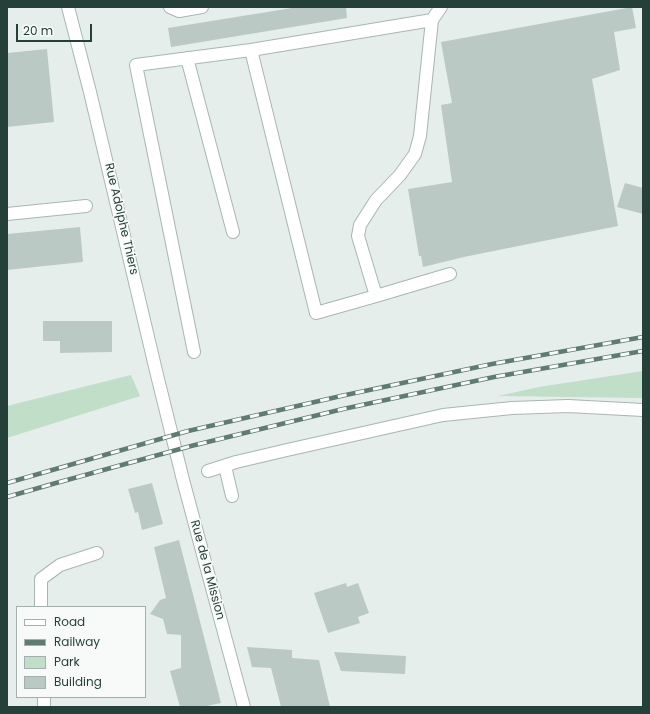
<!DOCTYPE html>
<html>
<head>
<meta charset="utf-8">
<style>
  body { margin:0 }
  #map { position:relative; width:650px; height:714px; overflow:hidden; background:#e6eeeb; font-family:Poppins,sans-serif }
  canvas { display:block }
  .frame { position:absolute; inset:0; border:8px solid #254039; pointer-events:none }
  .legend { position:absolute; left:16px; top:606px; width:130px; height:92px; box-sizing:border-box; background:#f7faf9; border:1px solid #a3b0ac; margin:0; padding:5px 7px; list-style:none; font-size:12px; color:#254039 }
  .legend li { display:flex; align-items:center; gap:8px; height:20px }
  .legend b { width:20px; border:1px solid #a3b0ac }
  .scale { position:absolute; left:16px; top:24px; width:76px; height:18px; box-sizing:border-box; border:2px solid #254039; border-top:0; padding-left:5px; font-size:12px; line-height:14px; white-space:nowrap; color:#254039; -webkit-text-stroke:3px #f7faf9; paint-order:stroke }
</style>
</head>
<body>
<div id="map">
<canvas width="650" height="714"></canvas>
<div class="frame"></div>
<ul class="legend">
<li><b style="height:5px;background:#fff"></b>Road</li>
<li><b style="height:5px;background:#607b74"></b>Railway</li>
<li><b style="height:11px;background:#c0dec8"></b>Park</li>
<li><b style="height:11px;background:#bbc9c4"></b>Building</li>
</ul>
<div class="scale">20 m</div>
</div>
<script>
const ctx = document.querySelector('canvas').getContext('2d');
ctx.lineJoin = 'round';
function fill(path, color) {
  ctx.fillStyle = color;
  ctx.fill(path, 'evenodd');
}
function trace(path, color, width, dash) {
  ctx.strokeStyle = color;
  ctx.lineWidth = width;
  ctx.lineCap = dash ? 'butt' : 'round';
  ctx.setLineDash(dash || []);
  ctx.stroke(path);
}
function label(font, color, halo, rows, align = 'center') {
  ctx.font = font + ' Poppins,sans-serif';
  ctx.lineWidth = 3.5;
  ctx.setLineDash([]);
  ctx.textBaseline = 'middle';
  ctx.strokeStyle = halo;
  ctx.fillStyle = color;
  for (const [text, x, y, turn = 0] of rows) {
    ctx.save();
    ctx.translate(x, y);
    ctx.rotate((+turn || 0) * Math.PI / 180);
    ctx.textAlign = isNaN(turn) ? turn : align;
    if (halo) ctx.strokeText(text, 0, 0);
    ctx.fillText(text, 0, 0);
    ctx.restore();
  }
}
fill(new Path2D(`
  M643 371V398L498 396 539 387Z
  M131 375 140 396 7 438V406Z`), '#c0dec8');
fill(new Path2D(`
  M298 7H346L347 18 171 47 168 28Z
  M632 7 636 28 614 32 620 70 592 79 618 226 464 257 423 267 421 256H419L408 189 452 182 441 105 452 103 441 42Z
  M47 49 54 122 7 127V53Z
  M625 183 643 188V214L617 207Z
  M80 227 83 262 7 270V234Z
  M43 321H112V352L60 353V341H43Z
  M152 483 163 524 142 530 138 512 135 513 128 489Z
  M179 540 221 703 202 707H180L170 671 181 668V635L167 634 163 619 150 614 160 600 166 598 154 547Z
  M346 583 347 587 358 583 369 613 358 617 360 623 328 633 314 593Z
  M247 647 292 650V658L319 660 330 707H281L271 668 252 667Z
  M334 652 406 656 405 674 341 671Z`), '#bbc9c4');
const lane = new Path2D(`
  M441 7 432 20 420 136 415 154 400 175 376 200 360 225 358 236 376 296 450 274
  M187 58 233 232
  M7 214 86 206
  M376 296 316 313 251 50 432 20
  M194 352 136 65 251 50
  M225 466 232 496
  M208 471 236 462 287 450 443 415 512 408 568 406 643 410`);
const street = new Path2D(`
  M68 7 90 92 157 375 183 480 244 707
  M170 7 179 11 202 7
  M41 607V579L60 565 97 553
  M44 697V707`);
trace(lane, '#a8b6b2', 14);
trace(street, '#a8b6b2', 14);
trace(lane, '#fff', 12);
trace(street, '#fff', 12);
const rail = new Path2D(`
  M7 483 188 431 341 396 492 364 643 337
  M7 497 56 483 191 446 343 409 494 377 643 351`);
trace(rail, '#607b74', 4.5);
trace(rail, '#f7faf9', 3, [9]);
label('12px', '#254039', '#f7faf9', [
  ["Rue Adolphe Thiers",121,219,77],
  ["Rue de la Mission",207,570,75]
]);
</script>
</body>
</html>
